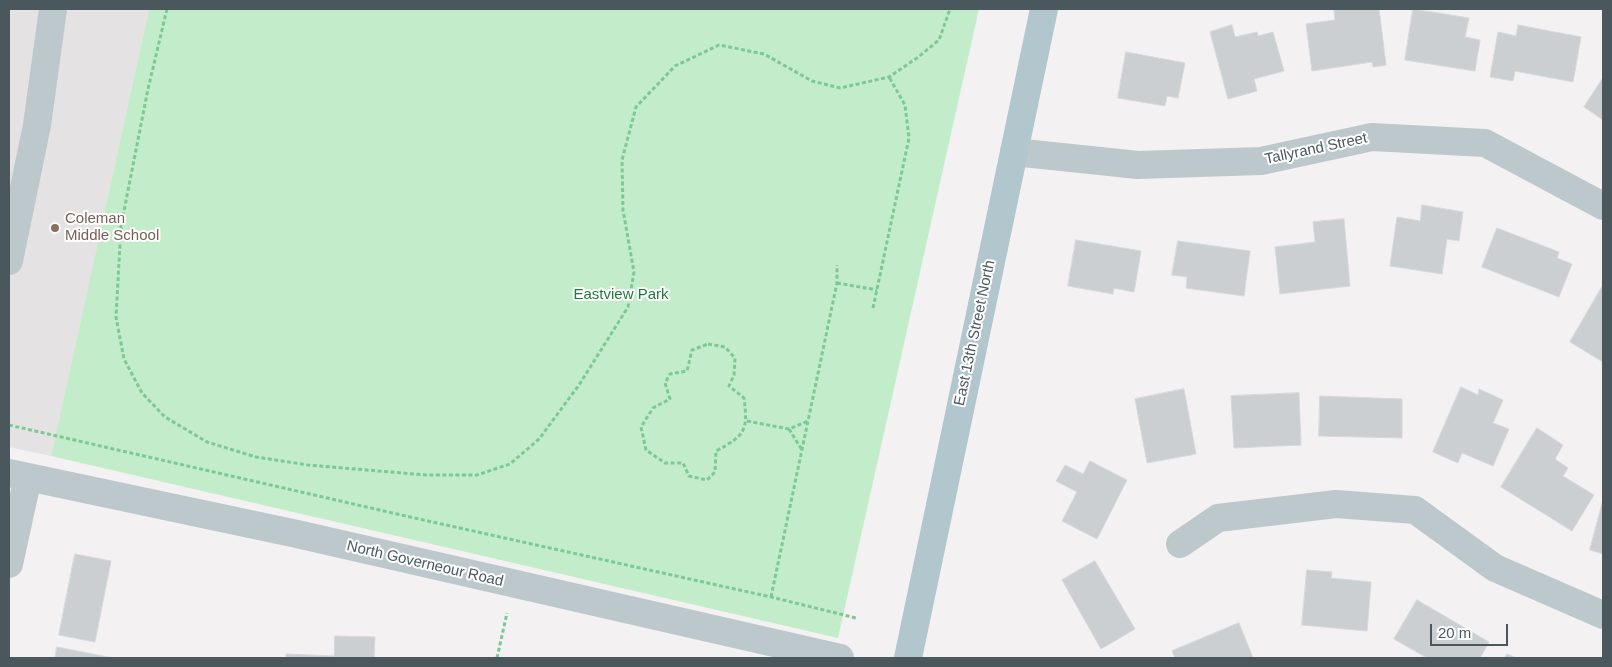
<!DOCTYPE html>
<html>
<head>
<meta charset="utf-8">
<style>
  body { margin:0 }
  #map { position:relative; width:1612px; height:667px; overflow:hidden; background:#f3f1f1; font-family:Helvetica,sans-serif }
  canvas { display:block }
  .frame { position:absolute; inset:0; border:10px solid #4a585d; pointer-events:none }
  .scale { position:absolute; left:1430px; top:624px; width:78px; height:22px; box-sizing:border-box; border:2px solid #4a585d; border-top:0; padding-left:6px; font-size:15px; line-height:18px; white-space:nowrap; color:#4a585d; -webkit-text-stroke:4px #fff; paint-order:stroke }
</style>
</head>
<body>
<div id="map">
<canvas width="1612" height="667"></canvas>
<div class="frame"></div>
<div class="scale">20 m</div>
</div>
<script>
const ctx = document.querySelector('canvas').getContext('2d');
ctx.lineJoin = 'round';
function fill(path, color) {
  ctx.fillStyle = color;
  ctx.fill(path, 'evenodd');
}
function trace(path, color, width, dash) {
  ctx.strokeStyle = color;
  ctx.lineWidth = width;
  ctx.lineCap = dash ? 'butt' : 'round';
  ctx.setLineDash(dash || []);
  ctx.stroke(path);
}
function label(font, color, halo, rows, align = 'center') {
  ctx.font = font + ' Helvetica,sans-serif';
  ctx.lineWidth = 4;
  ctx.setLineDash([]);
  ctx.textBaseline = 'middle';
  ctx.strokeStyle = halo;
  ctx.fillStyle = color;
  for (const [text, x, y, turn = 0] of rows) {
    ctx.save();
    ctx.translate(x, y);
    ctx.rotate((+turn || 0) * Math.PI / 180);
    ctx.textAlign = isNaN(turn) ? turn : align;
    if (halo) ctx.strokeText(text, 0, 0);
    ctx.fillText(text, 0, 0);
    ctx.restore();
  }
}
fill(new Path2D(`
  M9 9H149L51 456 9 447Z`), '#e4e2e3');
fill(new Path2D(`
  M149 9H979L838 638 51 456Z`), '#c3edca');
const building = new Path2D(`
  M1346 9H1379L1386 65 1373 67 1372 62 1312 71 1306 24 1335 20 1334 10Z
  M1413 9 1469 18 1465 37 1480 40 1475 71 1405 60Z
  M1232 25 1235 37 1257 32 1258 36 1273 32 1284 71 1254 79 1257 91 1228 99 1210 32Z
  M1518 25 1581 37 1573 82 1515 71 1513 81 1490 77 1498 32 1516 36Z
  M1126 52 1185 63 1178 98 1167 96 1165 106 1118 98Z
  M1603 78V120L1584 107Z
  M1422 205 1463 212 1459 241 1447 239 1442 274 1390 266 1397 217 1420 221Z
  M1344 219 1350 286 1280 294 1275 247 1315 242 1313 222Z
  M1497 228 1559 252 1557 258 1572 264 1559 297 1482 267Z
  M1076 240 1141 251 1134 292 1114 288 1113 294 1068 286Z
  M1178 241 1250 251 1244 296 1186 288 1187 277 1172 275Z
  M1603 285V362L1570 342Z
  M1461 387 1478 395 1479 389 1503 400 1493 423 1509 429 1493 466 1462 453 1458 463 1433 452Z
  M1184 389 1196 454 1147 463 1135 399Z
  M1299 393 1301 445 1234 448 1231 396Z
  M1320 396 1402 399V438L1319 436Z
  M1537 428 1563 445 1555 459 1568 468 1563 476 1594 495 1572 531 1501 487Z
  M1090 461 1127 480 1097 539 1062 521 1077 492 1056 481 1065 465 1083 474Z
  M1603 500V554L1590 550Z
  M75 554 111 561 95 642 59 635Z
  M1095 561 1135 629 1101 649 1062 580Z
  M1307 570 1332 572 1331 578 1371 582 1367 631 1302 625Z
  M1417 600 1489 642 1480 658H1427L1394 639Z
  M1239 623 1253 658H1175L1172 651Z
  M335 636 375 637 374 658H286V654L334 656Z
  M57 647 113 658H55Z
  M1507 654 1517 658H1505Z`);
fill(building, '#cbcfd2');
trace(building, '#d5d8dc', 1);
trace(new Path2D(`
  M167 9 148 89 121 226 116 317 124 359 142 393 165 417 207 442 256 457 308 465 426 475H477L510 464 539 439 579 385 628 307 634 272 623 210 622 160 636 107 675 66 719 45 764 54 812 81 840 88 889 77 917 58 939 40 950 9
  M837 283 877 290
  M873 308 909 138 905 105 889 77
  M708 344 725 347 735 358 734 375 729 386 744 398C748 430 746 435 716 451L715 472 707 480 689 476 683 463H665L646 450 641 427 653 408 670 399 665 383 670 374 687 371 692 350Z
  M747 421 789 429 808 421
  M9 425 410 517 771 597 856 618
  M789 429 802 450
  M771 597 837 283V265
  M497 658 507 613`), '#7cc993', 3, [4, 2.5]);
trace(new Path2D(`
  M1014 152 1138 165 1261 161 1372 137 1485 143 1603 206
  M9 261 37 125 53 9
  M9 473 297 534 840 658
  M1180 544 1218 518 1336 504 1415 510 1495 568 1603 615
  M9 564 28 477`), '#bdc8cc', 28);
trace(new Path2D(`
  M908 658 1044 9`), '#b2c6cd', 28);
for (const [x, y, r, color] of [
  [55,228,5,"#8d6e63"]
]) {
  const dot = new Path2D();
  dot.arc(x, y, r, 0, 2 * Math.PI);
  ctx.fillStyle = color;
  ctx.fill(dot);
  trace(dot, '#fff', 2);
}
label('15px', '#4a585d', '#fff', [
  ["Tallyrand Street",1316,149,-12],
  ["East 13th Street North",975,333,-78],
  ["North Governeour Road",425,564,13]
]);
label('15px', '#785e54', '#fff', [
  ["Coleman",65,219],
  ["Middle School",65,236]
], 'left');
label('15px', '#1d7c39', '#fff', [
  ["Eastview Park",621,295]
]);
</script>
</body>
</html>
